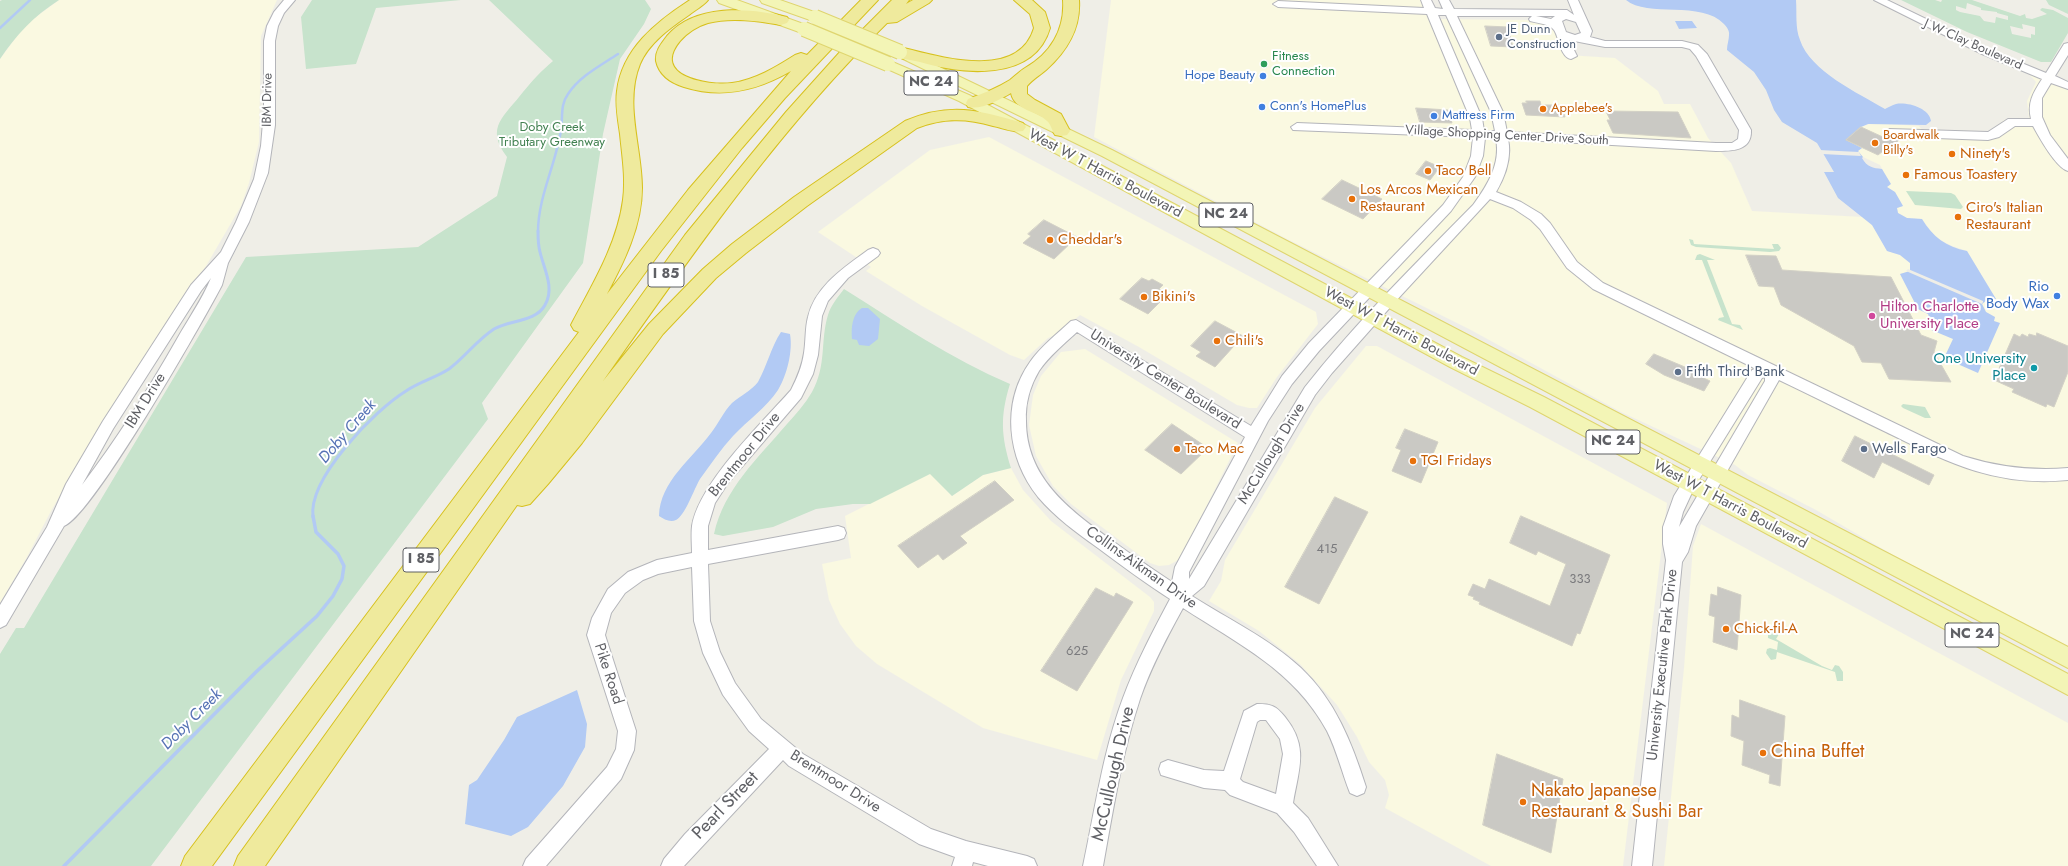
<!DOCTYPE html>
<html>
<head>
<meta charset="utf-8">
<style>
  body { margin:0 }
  canvas { display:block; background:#efeee7 }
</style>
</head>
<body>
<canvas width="2068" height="866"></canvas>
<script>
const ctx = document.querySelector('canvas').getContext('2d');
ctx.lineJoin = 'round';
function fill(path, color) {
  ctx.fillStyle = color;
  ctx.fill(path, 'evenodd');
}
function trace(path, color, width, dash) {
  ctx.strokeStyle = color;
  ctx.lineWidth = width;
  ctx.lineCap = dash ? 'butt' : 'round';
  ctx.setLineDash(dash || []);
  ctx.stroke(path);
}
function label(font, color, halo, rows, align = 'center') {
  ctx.font = font + ' Jost,sans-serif';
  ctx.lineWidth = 4;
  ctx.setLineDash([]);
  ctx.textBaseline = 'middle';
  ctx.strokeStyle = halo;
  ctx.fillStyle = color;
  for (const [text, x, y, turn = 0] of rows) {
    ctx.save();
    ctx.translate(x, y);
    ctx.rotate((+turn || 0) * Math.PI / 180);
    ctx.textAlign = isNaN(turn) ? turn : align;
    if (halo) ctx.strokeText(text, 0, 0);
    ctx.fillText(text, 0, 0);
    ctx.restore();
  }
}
fill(new Path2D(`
  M59 0H277L261 36 259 142 249 183 241 206 206 266 167 321 105 418 51 511 27 557 0 603V59L17 36 29 22Z
  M1111 0H1423L1430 19 1533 20 1552 26 1567 55 1615 58 1658 91 1664 104H1690L1708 138 1731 163 1752 211 1863 217 1875 228 1887 251 1900 255 1910 263V271L1900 274 1918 309 1928 314 1930 319 1994 320 1995 317 1986 312 1982 304 1986 299H1996L1967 251 1952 246 1936 238 1922 219 1907 218 1898 213 1897 208 1903 206 1895 192 1887 187 1890 184 1880 165 1861 156 1858 150 1862 148 1846 140 1861 127 1872 123 1919 126 1923 131 1983 133 1989 132 2004 120 2029 118 2027 101 2036 82 2028 73 2068 88V646L1893 555 1816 510 1748 475 1735 465 1621 412 1469 329 1287 239 1094 137Z
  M989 137 1316 312 1318 324 1277 377 1257 408H1249L1237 405 1139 347 1080 315 1058 334 1048 338 1024 360 1010 355 922 306 866 271 871 267 818 232 930 150Z
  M1366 346H1377L1667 503 1623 866H1491L1385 808 1389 795 1385 780 1369 762 1357 737 1337 705 1300 664 1259 631 1209 601 1221 581 1225 560 1315 408Z
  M1085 349 1238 443 1180 559 1169 565 1159 566 1150 563 1071 504 1053 486 1036 456 1029 425 1033 395 1041 376 1061 352Z
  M1011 468 1023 490 1051 521 1150 597 1154 602V611L1121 680 1097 760 983 728 877 664 856 646 840 624 829 600 822 564 851 558 845 516 930 473 952 496 983 475Z
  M1701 524 2068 723V866H1664L1684 668 1693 546Z`), '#faf9e1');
fill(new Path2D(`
  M2 0H59C34 16 16 35 0 59V1Z
  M312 0H461L376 8 356 64 306 69 301 17Z
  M489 0H645L651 9 644 24 620 59 603 134 583 263 482 403 488 419 151 866H0V654L16 628H24L246 257 418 247 497 196 507 157C484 127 505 116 523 92 533 80 541 71 553 61Z
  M1901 0H1935L1941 2 1942 0H1972L2020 16 2025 14 2026 18 2032 19 2047 14 2040 10 2042 8 2053 10 2068 18V33L2051 62H2041L1967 32ZM1967 3 1981 8V10L1997 12V13L2008 16V20L1996 17 1995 23 1984 21 1980 16 1960 12 1956 10V6L1966 9ZM2022 24 2035 27V35L2031 34V38L2012 34 2010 26 2023 29Z
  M2046 0H2068V14L2049 5Z
  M1906 191 1951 193 1955 195 1963 207 1961 209 1915 205Z
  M1689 239 1693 240 1694 244 1774 249 1772 244H1778L1781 248 1779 251 1770 252 1696 247 1691 245Z
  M1700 254 1715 260H1707L1732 324 1740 325 1743 330 1718 320 1719 318 1724 317 1702 260H1695L1697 255Z
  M844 289C898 323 952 359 1010 384 1000 416 1001 436 1011 468L983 475 952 496 930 474 870 504H853L816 509 773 527 723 536 714 534C724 489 758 458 787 424 796 414 805 404 812 392 827 365 820 341 828 315 831 305 838 297 844 289Z
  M1903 404 1925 407 1931 418H1925L1903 408 1901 406Z
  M1771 630H1775L1779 634 1776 639 1822 666 1832 670 1835 665 1839 666 1843 672V681H1837L1835 672 1777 652 1776 659 1771 660 1766 653 1767 649 1770 648 1777 650 1778 642 1768 638V632Z`), '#c7e3cc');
fill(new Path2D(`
  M1626 0H1796C1797 13 1795 28 1800 40 1810 71 1858 93 1885 109 1889 107 1892 105 1896 104 1908 102 1929 108 1931 121L1926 125 1868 124 1861 127 1846 140 1862 148 1858 151 1863 157 1862 158C1867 167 1873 168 1882 169L1891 184 1887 187 1895 192 1903 206 1897 208 1898 213 1907 218 1922 219C1933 237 1946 247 1967 251L1996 299H1988L1982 304 1986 312 1995 317 1994 321 2000 323 1978 373 1944 358 1953 339 1929 329 1926 323 1930 319 1928 314 1918 309 1900 274 1910 271V263L1900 255 1887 251 1872 225 1838 198 1824 172H1834L1817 143 1782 122 1774 110 1766 90 1754 72 1727 50C1727 44 1729 40 1729 35 1730 31 1726 26 1724 24 1702 0 1647 18 1626 0Z
  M1675 21H1692L1697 28 1679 29Z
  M862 308H868L880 319 878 339 869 346 859 345 857 340 852 339C851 328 852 314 862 308Z
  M781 332 790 334C793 351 787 375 778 390 766 408 748 420 733 436 721 449 711 464 700 479 694 489 685 516 676 520 670 523 664 519 659 516 660 481 692 459 711 433 718 424 724 411 732 403 740 396 751 391 758 382 767 366 771 347 781 332Z
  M577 690 587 724 585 747 563 786 528 827 511 836 465 824 469 785 477 780 504 740 517 717Z`), '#b2caf4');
fill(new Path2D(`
  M1819 150 1859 152 1861 156 1822 154Z
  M1908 269 1983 301V302L1982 304 1906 271Z`), '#efeee7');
trace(new Path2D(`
  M0 28 30 0
  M538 232C538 197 556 164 561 130 563 117 560 105 568 94 580 76 600 66 618 54`), '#b2caf4', 2.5);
trace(new Path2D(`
  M313 517C308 478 375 410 406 391 419 382 435 378 449 369 465 357 477 340 494 329 509 320 536 322 545 305 555 288 544 269 540 252 538 245 538 238 538 231`), '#b2caf4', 3);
trace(new Path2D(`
  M64 866 256 672 317 616 333 596 342 579 344 566 338 554 316 532 313 516`), '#b2caf4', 3.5);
const building = new Path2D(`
  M1485 26 1508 27 1513 47 1491 46Z
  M1526 101H1540L1541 105H1561L1565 117 1526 115 1522 103H1527Z
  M1416 108 1448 110 1452 123 1420 122Z
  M1606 111 1678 112 1691 138 1613 133 1607 120H1610Z
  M1861 127 1885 138 1900 139 1885 153 1883 151 1878 155 1846 140Z
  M1426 161 1440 167 1430 180 1416 174Z
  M1342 180 1382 199 1363 219 1322 199Z
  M1044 220 1077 237 1054 259 1023 243 1031 236 1028 234Z
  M1746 255 1776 256 1782 270 1891 277 1921 335 1937 341 1934 352 1951 382 1889 379 1881 363 1862 362 1854 346 1781 305 1774 287 1759 286Z
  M1142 278 1149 281 1152 279 1163 285 1159 289 1168 294 1148 314 1120 299Z
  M1215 321 1243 336 1215 367 1196 356 1201 352 1191 346Z
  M2037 333 2068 346V372L2054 407 2047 404 2046 407 2012 392 2014 389 1994 380 2014 334 2020 337 2022 334 2028 337 2029 334 2036 336Z
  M1654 354 1692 370 1698 373 1697 375 1710 381 1704 391 1664 375 1646 364Z
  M1172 424 1208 448 1181 474 1145 450Z
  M1405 429 1438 442 1421 483 1392 471 1401 450 1396 448Z
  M1855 436 1934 475 1929 485 1882 462 1874 478 1842 461Z
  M995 481 1014 500 960 536 967 543 943 560 938 554 918 568 898 546Z
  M1335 497 1368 512 1319 604 1285 587Z
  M1521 516 1610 555 1580 634 1577 633 1572 646 1479 604 1480 602 1473 599 1474 597 1468 595 1473 584 1485 589 1489 579 1550 606 1566 564 1538 551 1536 555 1510 543Z
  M1718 587 1741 595 1737 650 1713 642 1715 617 1709 615 1711 594 1717 596Z
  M1096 588 1114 597 1116 593 1133 602 1077 691 1041 671Z
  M1740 700 1785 716 1780 786 1769 783 1770 775 1742 765 1744 741 1731 736 1732 715 1739 718Z
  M1497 754 1563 779 1551 853 1483 825Z`);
fill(building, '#cac9c4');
trace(building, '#d3d1c6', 1);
const minor = new Path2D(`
  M284 0H295L284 13 278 26 275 41V125L268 173 249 222 228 263 222 285C203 322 92 516 64 526L6 625 0 628V605L47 527 66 484 103 421 191 285 221 252 236 222 254 179 261 146 264 110V41L267 26 274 12ZM211 278C202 300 188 319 177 339 148 390 117 439 82 485L113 429 201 291Z
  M1421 0H1431L1435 8 1443 9 1439 0H1449L1454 9 1567 10 1574 15 1568 0H1578L1592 31 1590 37 1605 41H1682L1698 45 1707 54 1751 130C1752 151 1732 151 1716 151L1508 139C1512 157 1505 177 1496 192L1521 202 1541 214 1550 223 1577 262 1603 283 1963 456C1998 467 2032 471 2068 468V480C1995 487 1949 463 1886 432 1850 415 1815 397 1779 380L1696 526 1688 552 1682 562 1652 866H1632L1666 560 1663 544V527L1674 496 1752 370 1756 369 1593 289 1567 268 1540 229 1531 220 1513 208 1490 199 1394 303 1332 373 1315 395 1204 586 1192 596C1228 619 1270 639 1301 668 1335 700 1352 743 1366 787L1364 793 1357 796 1350 793C1342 773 1337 751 1327 731 1294 670 1238 644 1183 608 1167 637 1151 667 1140 699 1122 753 1113 810 1103 866H1083C1095 810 1103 751 1123 698 1136 663 1153 631 1170 599 1145 583 1122 566 1098 548 1077 533 1055 517 1038 497 1007 458 1001 403 1030 362 1041 346 1057 334 1071 321L1076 320 1251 426 1282 376 1309 343 1443 205 1463 177 1471 156 1473 137 1293 130 1291 127 1297 123 1472 130 1470 118 1427 14 1278 7 1273 4 1278 1 1424 8ZM1438 15H1446L1491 112 1495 131H1484L1482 118ZM1457 16H1532L1529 19 1530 21C1537 23 1550 24 1554 30 1559 37 1560 57 1571 59L1577 56 1569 40 1605 47H1682L1690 49 1696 56 1739 130 1738 139 1732 143H1716L1507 132 1503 112ZM1536 16H1555L1551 19ZM1566 19 1576 22 1581 33 1575 35 1566 32 1562 21ZM1485 138 1496 139C1501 164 1487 186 1473 205 1415 264 1356 322 1305 387L1189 579V572L1268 421 1292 384 1319 351 1451 211 1475 177 1483 156ZM1077 332 1245 437 1175 567 1172 582C1151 568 1130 554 1110 539 1068 509 1026 477 1026 421 1025 404 1030 386 1039 371 1049 356 1064 344 1077 332ZM1765 377V381L1679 527 1683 512 1695 486 1762 378Z
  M1874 0H1887L1990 50 2046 73 2064 44 2068 43V55L2055 76 2068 82V89L2051 83 2042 98V117L2050 135 2068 159V171C2056 168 2039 137 2033 126H2015L1999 137 1988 140 1885 136 1883 133 1889 129 1988 132 2008 119H2031C2027 103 2033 93 2042 79L1982 54Z
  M873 248 878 250 880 253 878 256 848 278 828 301 822 316 818 355 813 374 801 398 728 483 715 503 708 526V550L838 526 844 528 846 533 844 538 838 540 708 564 710 621 720 652 735 683 761 719 803 754 931 829 966 841 1027 856 1034 859 1037 866H988L973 862 972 866H952L955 857 919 844 789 766 783 760 684 866H661L664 859 685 834 769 749 749 731 723 695 703 653 694 621 692 567 658 574 643 580 625 593 611 613 605 635 636 731 634 750 621 779 546 866H523L526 859 607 767 616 749 618 731 587 635 592 618 608 589 628 572 657 560 692 553C692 545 691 534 692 526 699 483 761 424 791 390 797 378 802 367 804 353 806 341 805 328 808 317 815 286 845 267 868 250Z
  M1257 704C1272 704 1276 706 1285 717 1309 747 1299 768 1293 803L1308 818 1338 866H1317L1294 832 1277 813 1230 795 1225 790 1204 788 1161 775 1159 769 1161 763 1168 760 1204 770 1224 771 1244 711ZM1260 720H1266L1280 739 1283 754 1276 794 1243 782 1240 779 1257 722Z`);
const major = new Path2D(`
  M717 0H737L809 26 811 29 809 32H799L719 3Z
  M760 0H780L820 14 822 17 815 21 810 20 762 3Z
  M900 48 1112 150 2068 647V668L1102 156 895 55 893 52 895 49Z
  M888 60 969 95 1462 357 1544 397 2068 674V695L1530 407 1450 367 959 101 883 67 881 64 883 61Z`);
const highway = new Path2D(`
  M690 0H708C703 6 695 10 689 15 670 28 649 43 640 64 624 103 642 148 642 188 642 226 624 262 607 294L688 190 791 71C757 91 722 99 684 87 671 83 659 75 656 61 655 51 661 44 667 36 694 4 749 7 787 17L789 20 787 23 781 25C758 21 731 17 708 23 698 26 688 32 680 41 651 76 707 86 732 83 755 80 776 67 795 55L801 53 807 55 861 0H878L785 98 742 148 661 251 212 866H181L185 856 579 332 574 330 571 325C592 285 617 245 623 200 626 178 622 155 620 134 618 120 615 105 617 91 622 49 656 22 690 0Z
  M892 0H909L906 4 913 0H932L929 3 897 22 887 23C778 130 691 256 603 381L649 324 703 269 732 244 794 197 905 121C950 102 978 110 1023 123L1026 127 1023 131C1013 133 1003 128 993 126 966 118 943 118 917 128L807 206 746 253 716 278 663 334 582 443 548 484 530 504 522 506 517 505 265 866H234L238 856 685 235 786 112 839 53Z
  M1014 0H1032L1045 12 1050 28C1034 83 961 74 920 62 911 60 897 59 892 52L894 49 900 47C937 56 1018 82 1034 28L1030 14Z
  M1063 0H1079C1081 29 1067 51 1046 70 1040 75 1033 79 1027 86V94L1035 100 1061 114 1070 131 1067 135 1061 136 1055 135C1052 131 1051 124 1047 121 1037 111 1014 110 1011 93 999 100 982 110 968 107L966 103 968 99C982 94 997 88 1010 80 1015 76 1020 71 1025 68 1050 54 1065 30 1063 0Z`);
trace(minor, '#b4b5ba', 2);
trace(major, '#dfd56f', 2);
trace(highway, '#d7c11e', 2);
fill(minor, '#fff');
fill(major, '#f3f5b6');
fill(highway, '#efea9d');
const majorBridge = new Path2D(`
  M815 17 900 52
  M804 29 888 64`);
trace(majorBridge, '#dfd56f', 16, []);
trace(majorBridge, '#f3f5b6', 14);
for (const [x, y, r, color] of [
  [1499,37,4,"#5c6f8a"],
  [1264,64,4,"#2e9e5b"],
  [1263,76,4,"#3f7fe0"],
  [1262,107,4,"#3f7fe0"],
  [1543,109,4,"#e8710a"],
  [1434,116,4,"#3f7fe0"],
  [1875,143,4,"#e8710a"],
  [1952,154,4,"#e8710a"],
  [1428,171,4,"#e8710a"],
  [1906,175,4,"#e8710a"],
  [1352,199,4,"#e8710a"],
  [1958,217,4,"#e8710a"],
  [1050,240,4,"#e8710a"],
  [2057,296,4,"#3f7fe0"],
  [1144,297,4,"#e8710a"],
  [1872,316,4,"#d1479c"],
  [1217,341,4,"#e8710a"],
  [2034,368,4,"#0f9aa8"],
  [1678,372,4,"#5c6f8a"],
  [1177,449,4,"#e8710a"],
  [1864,449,4,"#5c6f8a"],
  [1413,461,4,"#e8710a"],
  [1726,629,4,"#e8710a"],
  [1763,753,4,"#e8710a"],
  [1523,802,4,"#e8710a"]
]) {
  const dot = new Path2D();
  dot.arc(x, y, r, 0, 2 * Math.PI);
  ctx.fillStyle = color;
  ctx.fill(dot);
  trace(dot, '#fff', 1.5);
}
label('13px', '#4e5e75', '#fff', [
  ["JE Dunn",1507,30],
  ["Construction",1507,45]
], 'left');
label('13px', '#5f6065', '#fff', [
  ["J W Clay Boulevard",1973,45,24],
  ["IBM Drive",268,100,-89],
  ["Village Shopping Center Drive South",1507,136,3]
]);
label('13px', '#27864d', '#fff', [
  ["Fitness",1272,57],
  ["Connection",1272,72]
], 'left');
label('13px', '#366cbe', '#fff', [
  ["Hope Beauty",1255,76,"right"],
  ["Conn's HomePlus",1270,107],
  ["Mattress Firm",1442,116]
], 'left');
label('13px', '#c56008', '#fff', [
  ["Applebee's",1551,109],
  ["Boardwalk",1883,136],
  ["Billy's",1883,151]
], 'left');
label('13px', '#428151', '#fff', [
  ["Doby Creek",552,128],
  ["Tributary Greenway",552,143]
]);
label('13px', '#7a7a7d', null, [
  ["415",1327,550],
  ["333",1580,580],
  ["625",1077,652]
]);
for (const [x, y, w] of [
  [931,83,54],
  [1226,215,54],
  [666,275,36],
  [1613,442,54],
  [421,560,36],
  [1972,635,54]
]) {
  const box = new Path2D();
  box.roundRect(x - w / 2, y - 12, w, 24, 3);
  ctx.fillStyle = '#fff';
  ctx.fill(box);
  trace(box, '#5f6065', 1);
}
label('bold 14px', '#5f6065', null, [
  ["NC 24",931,83],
  ["NC 24",1226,215],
  ["I 85",666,275],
  ["NC 24",1613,442],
  ["I 85",421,560],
  ["NC 24",1972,635]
]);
label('15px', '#c56008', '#fff', [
  ["Ninety's",1960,154],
  ["Taco Bell",1436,171],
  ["Famous Toastery",1914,175],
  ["Los Arcos Mexican",1360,190],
  ["Restaurant",1360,207],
  ["Ciro's Italian",1966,208],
  ["Restaurant",1966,225],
  ["Cheddar's",1058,240],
  ["Bikini's",1152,297],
  ["Chili's",1225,341],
  ["Taco Mac",1185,449],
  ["TGI Fridays",1421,461],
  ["Chick-fil-A",1734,629]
], 'left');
label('15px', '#5f6065', '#fff', [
  ["West W T Harris Boulevard",1105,174,28],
  ["West W T Harris Boulevard",1401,332,28],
  ["University Center Boulevard",1165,380,32],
  ["IBM Drive",146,401,-58],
  ["McCullough Drive",1272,454,-59],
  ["Brentmoor Drive",745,455,-51],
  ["West W T Harris Boulevard",1730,505,28],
  ["Collins-Aikman Drive",1141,568,35],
  ["University Executive Park Drive",1663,665,-84],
  ["Pike Road",608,674,72],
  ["Brentmoor Drive",835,782,32]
]);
label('15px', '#366cbe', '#fff', [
  ["Rio",2049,287],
  ["Body Wax",2049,304]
], 'right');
label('15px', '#b23c85', '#fff', [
  ["Hilton Charlotte",1880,307],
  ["University Place",1880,324]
], 'left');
label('15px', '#0d838f', '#fff', [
  ["One University",2026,359],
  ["Place",2026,376]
], 'right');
label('15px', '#4e5e75', '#fff', [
  ["Fifth Third Bank",1686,372],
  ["Wells Fargo",1872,449]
], 'left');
label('italic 16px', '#5773b5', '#fff', [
  ["Doby Creek",348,432,-49],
  ["Doby Creek",192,720,-45]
]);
label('18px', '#c56008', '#fff', [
  ["China Buffet",1771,753],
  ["Nakato Japanese",1531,792],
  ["Restaurant & Sushi Bar",1531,813]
], 'left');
label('18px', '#5f6065', '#fff', [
  ["McCullough Drive",1114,774,-77],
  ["Pearl Street",726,806,-46]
]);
</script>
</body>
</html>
